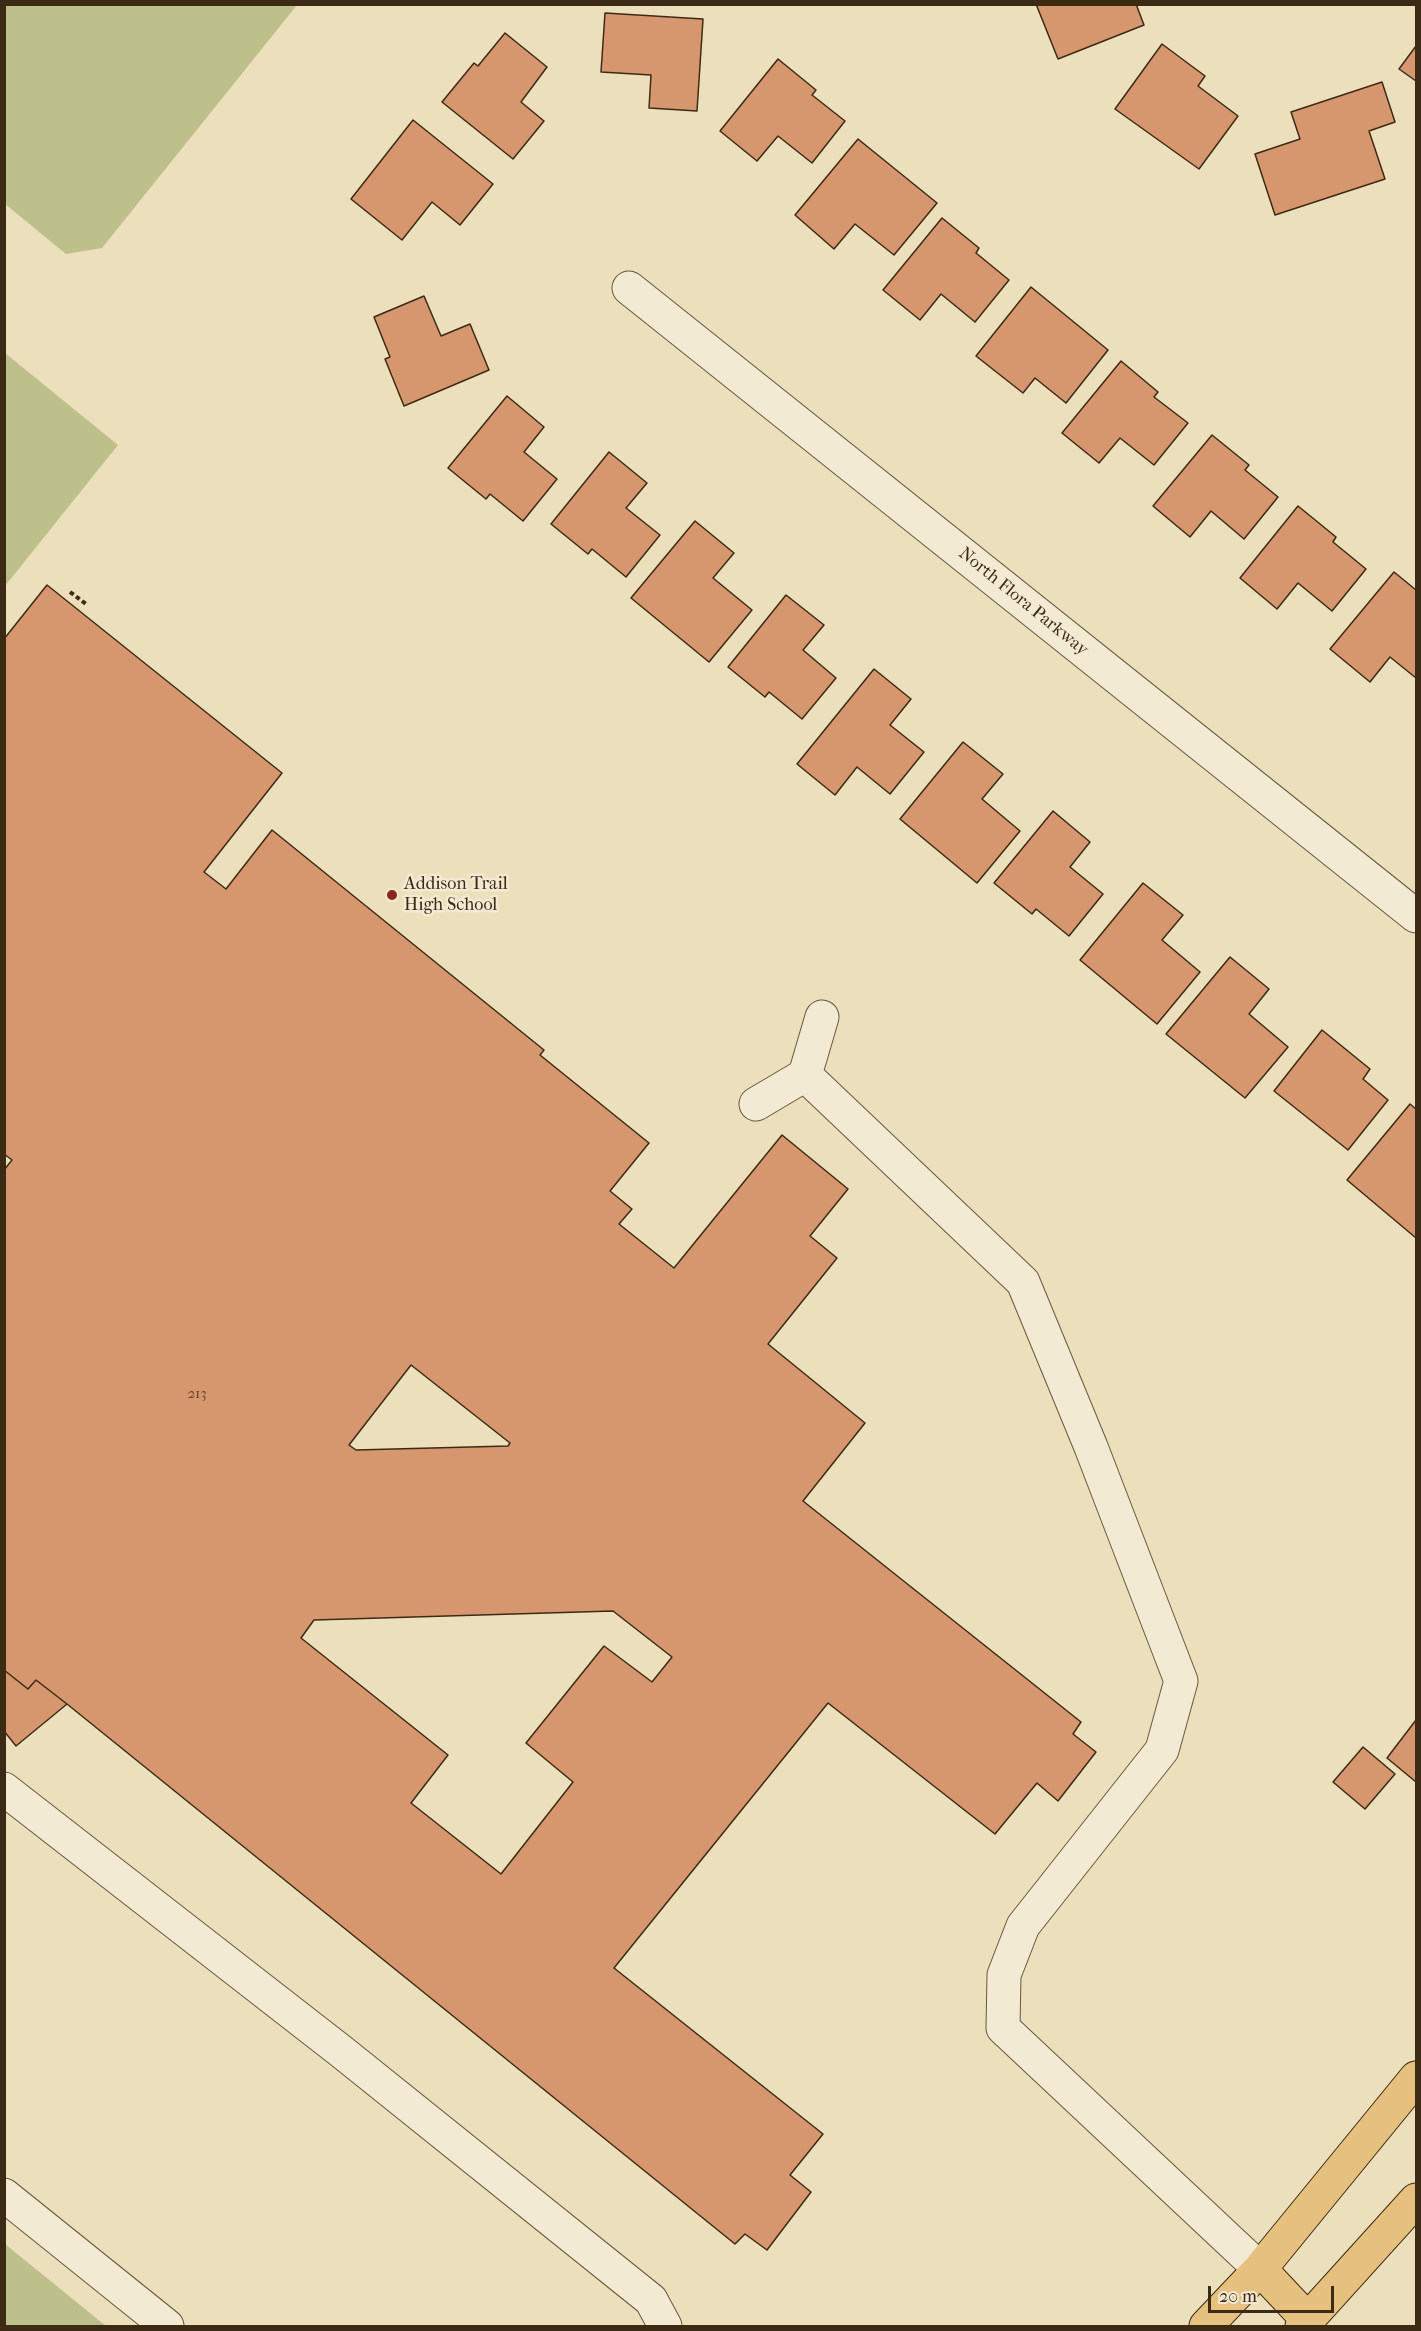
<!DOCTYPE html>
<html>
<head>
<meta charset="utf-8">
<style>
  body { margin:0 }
  #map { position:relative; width:1421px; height:2331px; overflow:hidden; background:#ecdfbb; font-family:"IM FELL French Canon",serif }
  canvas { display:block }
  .frame { position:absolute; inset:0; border:6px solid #3d2a15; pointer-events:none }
  .scale { position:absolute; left:1208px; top:2286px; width:126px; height:27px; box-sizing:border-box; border:3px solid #3d2a15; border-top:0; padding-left:8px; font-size:18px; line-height:21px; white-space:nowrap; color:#3d2a15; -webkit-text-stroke:4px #f3ead3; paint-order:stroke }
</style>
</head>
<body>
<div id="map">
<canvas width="1421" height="2331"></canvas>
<div class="frame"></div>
<div class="scale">20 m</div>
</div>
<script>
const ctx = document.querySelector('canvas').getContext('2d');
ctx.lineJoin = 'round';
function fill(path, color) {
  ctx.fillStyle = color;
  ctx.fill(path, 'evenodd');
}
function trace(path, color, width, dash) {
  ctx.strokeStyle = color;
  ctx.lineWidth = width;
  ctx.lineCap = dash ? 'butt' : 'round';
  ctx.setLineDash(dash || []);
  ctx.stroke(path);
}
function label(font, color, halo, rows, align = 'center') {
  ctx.font = font + ' "IM FELL French Canon",serif';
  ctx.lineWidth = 5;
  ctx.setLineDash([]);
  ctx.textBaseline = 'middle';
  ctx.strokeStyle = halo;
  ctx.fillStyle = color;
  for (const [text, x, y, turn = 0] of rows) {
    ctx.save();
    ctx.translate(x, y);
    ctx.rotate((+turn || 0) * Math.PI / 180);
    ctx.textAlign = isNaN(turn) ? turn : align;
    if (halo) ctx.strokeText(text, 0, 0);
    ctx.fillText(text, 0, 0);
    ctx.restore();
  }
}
fill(new Path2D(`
  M4 5 5 4 297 5 102 248 66 254 5 204Z
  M5 353 118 445 5 586 4 353Z
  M4 2244H5L106 2326H5Z`), '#bec08c');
const building = new Path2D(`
  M1036 4H1136L1144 25 1058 59Z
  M605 13 703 19 697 111 649 108 651 75 601 72Z
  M505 33 547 67 521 102 544 121 513 159 442 102 474 63 478 66Z
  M1162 44 1205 76 1198 86 1238 116 1199 169 1115 109Z
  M1416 46V81L1399 69Z
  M778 59 816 90 812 95 845 121 812 163 778 136 757 161 720 131Z
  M1382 82 1395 122 1369 131 1385 179 1275 215 1255 154 1300 139 1291 112Z
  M413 120 493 184 460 225 432 202 402 240 351 199Z
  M858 139 937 203 894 255 855 224 834 249 795 215Z
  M942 218 979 248 976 253 1009 280 975 322 941 294 920 320 883 290Z
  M1031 287 1108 350 1066 403 1035 378 1023 393 976 356Z
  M424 296 441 336 470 324 489 370 404 406 385 359 390 357 374 317Z
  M1121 361 1158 392 1154 397 1188 423 1154 465 1120 438 1099 463 1062 433Z
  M507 396 544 427 524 452 557 479 523 521 490 494 486 499 448 468Z
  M1212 435 1249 465 1245 470 1278 497 1244 539 1211 511 1190 537 1153 506Z
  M609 452 647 483 626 508 660 535 626 577 592 549 588 554 551 524Z
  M1298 506 1336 537 1333 542 1366 569 1332 611 1298 583 1277 609 1240 578Z
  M695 521 734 553 713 578 752 610 709 662 631 598Z
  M1394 572 1416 590V678L1390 657 1370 682 1330 649Z
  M47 585 282 773 204 872 226 889 272 830 544 1050 540 1055 649 1143 610 1191 632 1209 619 1224 674 1268 782 1135 848 1189 810 1236 837 1258 768 1344 865 1423 803 1501 1081 1722 1073 1734 1096 1752 1058 1801 1037 1783 995 1834 828 1703 614 1968 823 2134 790 2175 811 2192 767 2250 745 2234 735 2244 67 1704 36 1680 28 1689 4 1670V1170L12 1160 4 1154V639ZM411 1365 510 1443 508 1446 356 1450 349 1445ZM613 1611 672 1657 652 1682 604 1646 526 1743 573 1782 501 1874 411 1803 448 1755 301 1638 314 1620Z
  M786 595 824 625 803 650 836 678 802 719 769 692 765 697 728 667Z
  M874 669 911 699 890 725 924 752 890 794 857 767 835 795 797 764Z
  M963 742 1003 774 982 799 1020 831 977 883 900 819Z
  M1053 811 1090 842 1070 867 1103 894 1069 936 1036 909 1032 914 994 883Z
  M1143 883 1183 915 1162 940 1200 972 1157 1024 1080 960Z
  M1230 957 1269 989 1249 1014 1288 1047 1245 1098 1166 1034Z
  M1322 1030 1370 1069 1363 1079 1388 1100 1348 1150 1274 1091Z
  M1410 1104 1416 1109V1238L1347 1180Z
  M4 1670 28 1689 36 1680 67 1704 16 1746 4 1731Z
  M1416 1720V1782L1387 1758Z
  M1363 1747 1395 1774 1365 1809 1333 1782Z`);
fill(building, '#d6976e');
trace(building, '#3d2a15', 1.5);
const minor = new Path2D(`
  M629 288 1416 916
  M805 1075 822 1017
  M756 1104 805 1075 1023 1282 1091 1447 1181 1681 1162 1750 1023 1926 1004 1975 1003 2028 1260 2269
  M4 1789 342 2052 651 2300 665 2326
  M4 2195 167 2326`);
const major = new Path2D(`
  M1260 2269 1308 2320
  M1206 2326 1260 2269 1416 2078
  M1302 2326 1416 2200`);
trace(minor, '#69573e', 35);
trace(major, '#3d2a15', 35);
trace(new Path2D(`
  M70 592 86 604`), '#3d2a15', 4, [4.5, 3]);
trace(minor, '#f3ead3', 33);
trace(major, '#e6c07e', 33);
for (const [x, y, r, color] of [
  [392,895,6,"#8f2418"]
]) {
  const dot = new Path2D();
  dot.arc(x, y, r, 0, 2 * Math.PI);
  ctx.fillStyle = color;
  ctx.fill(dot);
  trace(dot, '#f3ead3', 2);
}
label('15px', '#63452b', null, [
  ["213",197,1394]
]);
label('18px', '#3d2a15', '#f3ead3', [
  ["North Flora Parkway",1023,602,39]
]);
label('18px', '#3d2a15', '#f3ead3', [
  ["Addison Trail",404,885],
  ["High School",404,906]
], 'left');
</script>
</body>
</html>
